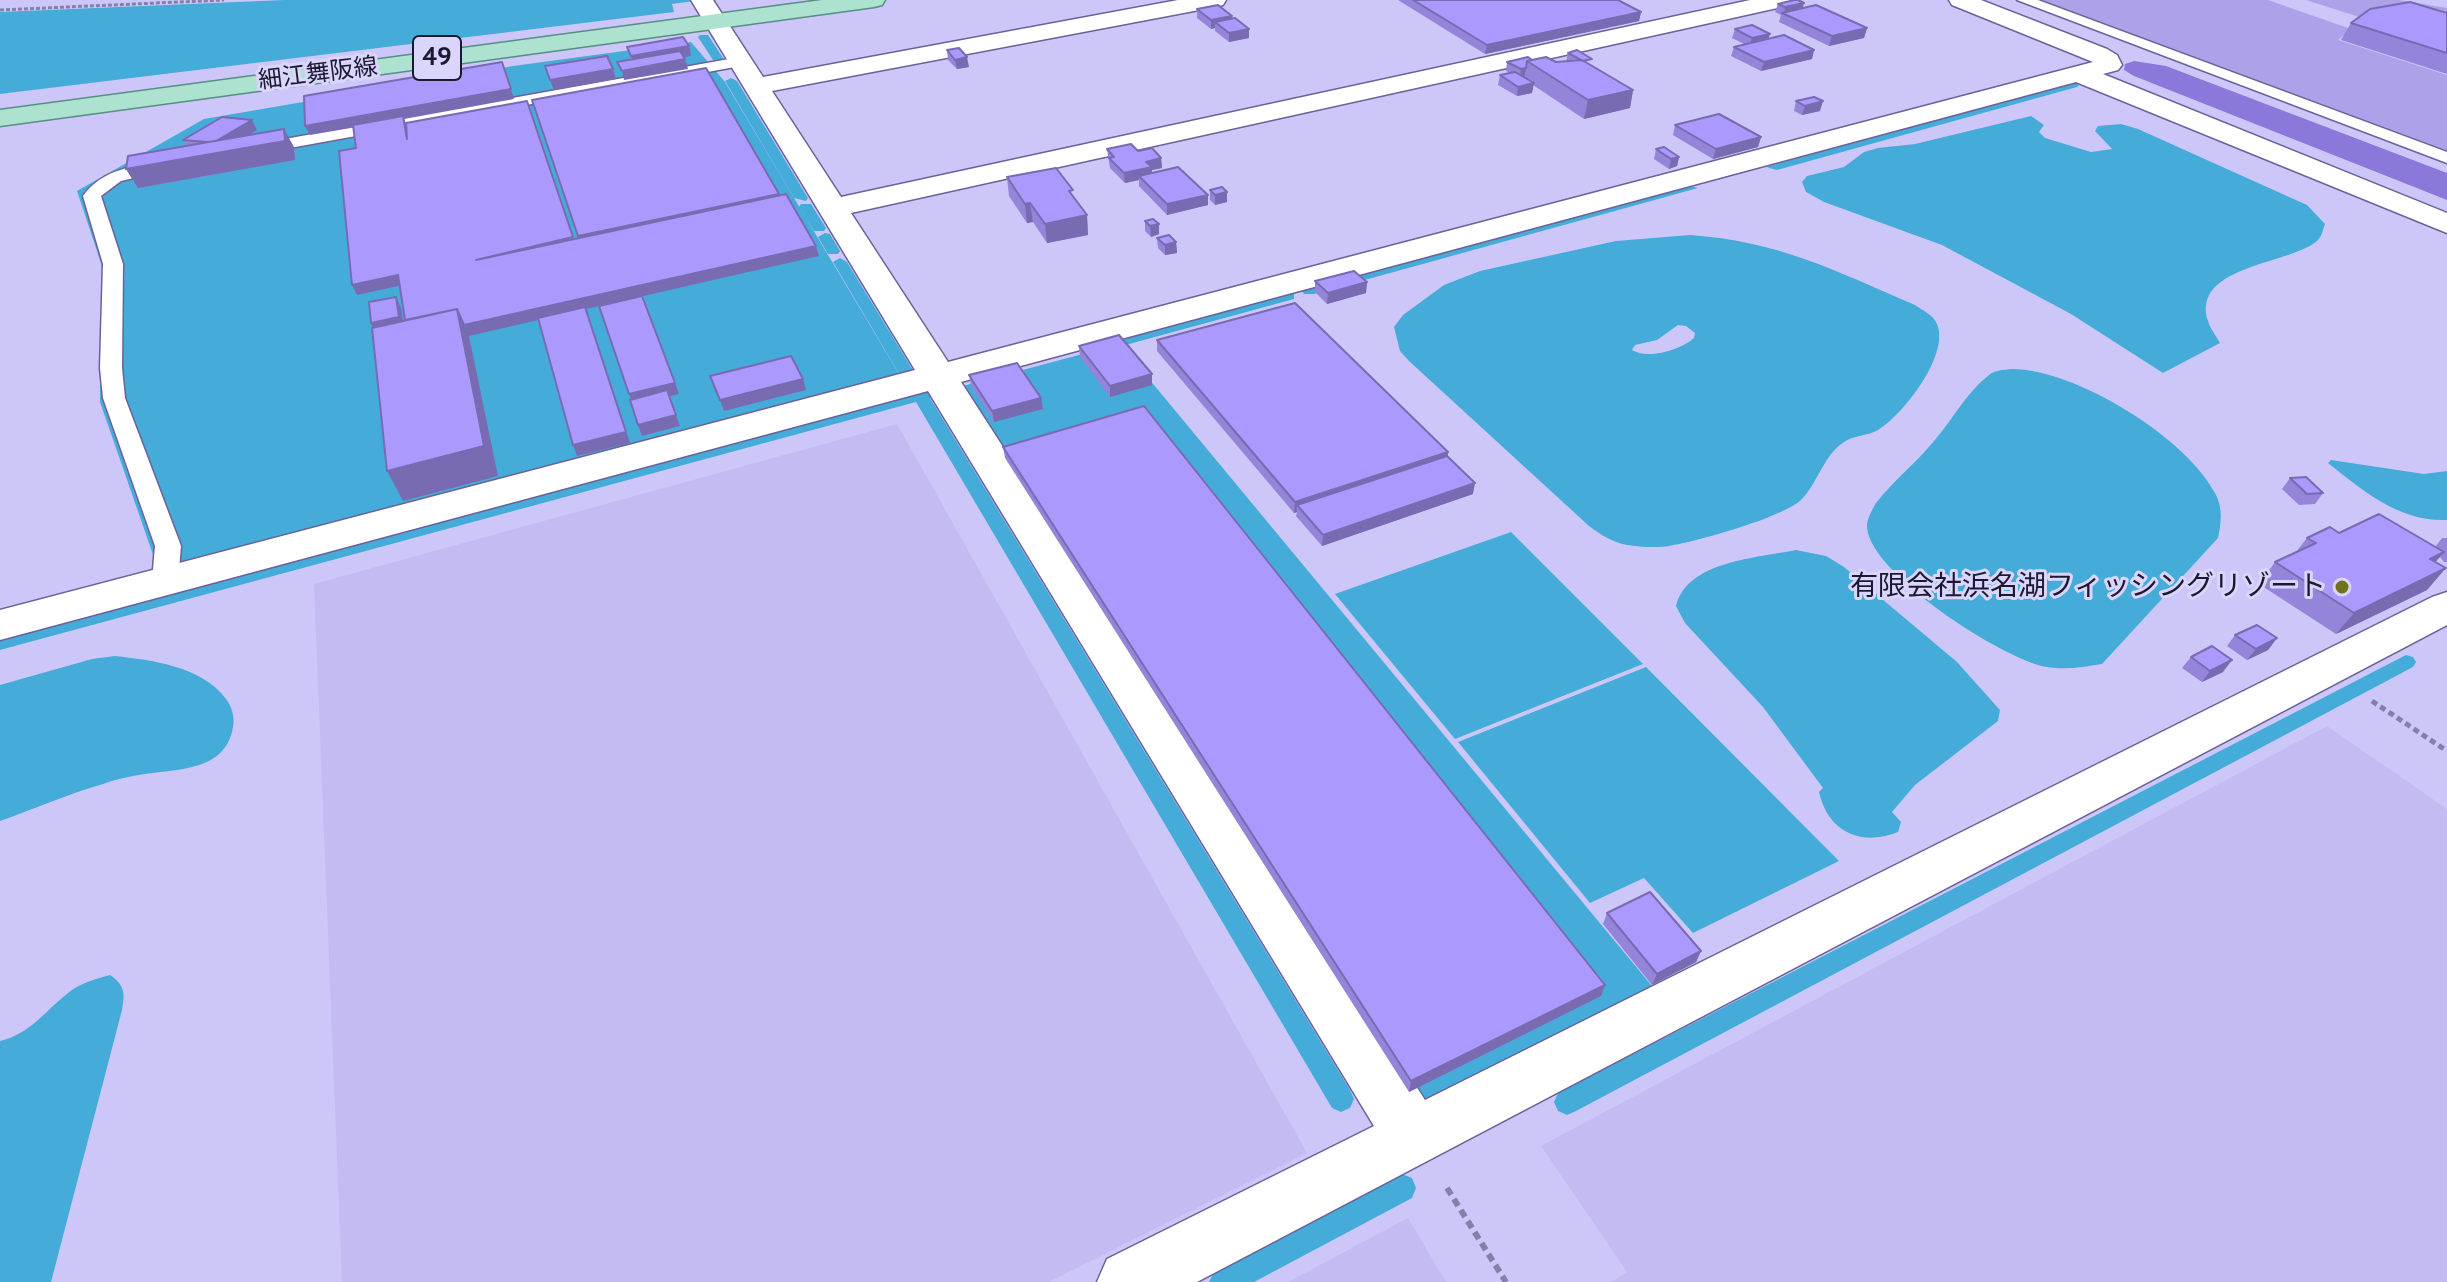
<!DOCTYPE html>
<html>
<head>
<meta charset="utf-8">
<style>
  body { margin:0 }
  canvas { display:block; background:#cdc7f9 }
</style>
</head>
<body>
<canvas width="2447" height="1282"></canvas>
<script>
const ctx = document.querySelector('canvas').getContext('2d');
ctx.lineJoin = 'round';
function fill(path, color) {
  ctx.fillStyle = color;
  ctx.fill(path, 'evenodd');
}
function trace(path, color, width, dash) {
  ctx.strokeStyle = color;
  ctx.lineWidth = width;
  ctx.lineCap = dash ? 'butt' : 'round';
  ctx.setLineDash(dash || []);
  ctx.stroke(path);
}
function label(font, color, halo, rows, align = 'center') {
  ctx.font = font + ' "PT Sans","Noto Sans JP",sans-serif';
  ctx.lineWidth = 6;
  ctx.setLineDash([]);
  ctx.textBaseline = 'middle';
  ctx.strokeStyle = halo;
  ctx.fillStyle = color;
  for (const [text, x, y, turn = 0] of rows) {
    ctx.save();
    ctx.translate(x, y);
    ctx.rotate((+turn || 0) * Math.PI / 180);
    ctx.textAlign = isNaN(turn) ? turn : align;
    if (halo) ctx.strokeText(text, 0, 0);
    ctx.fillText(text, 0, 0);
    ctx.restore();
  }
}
fill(new Path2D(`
  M897 424 1307 1153 1049 1282H342L314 584Z
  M2327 726 2447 809V1282H1611L1627 1272 1541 1146Z
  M1408 1218 1446 1282H1288Z`), '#c3bbf2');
fill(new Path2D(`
  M2038 0H2268L2351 29 2338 40 2447 75V151Z
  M2306 0H2399L2447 8V27L2375 22Z`), '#ada1e9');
fill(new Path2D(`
  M2134 61 2166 66 2447 173V200L2134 76 2124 70 2125 64Z`), '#8c78da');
fill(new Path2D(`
  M284 0H702L672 4 674 12 0 94V12Z
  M691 42 725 82 899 374 158 569 100 402 102 266 77 191 204 119 513 66Z
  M2031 116 2044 125 2039 132 2045 138 2091 152 2112 149 2095 131 2098 126 2121 124 2138 129 2307 205 2325 224C2323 229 2322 236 2318 240 2294 264 2190 265 2208 321 2210 328 2216 336 2220 343L2163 373 2071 314 1942 245 1824 202 1806 192 1802 182 1807 176 1844 167 1864 152 1878 148 1915 144Z
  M1690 235C1778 241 1836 271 1915 305 1924 311 1933 315 1937 324 1950 355 1903 415 1878 430 1868 436 1854 435 1844 442 1823 456 1818 483 1801 500 1781 518 1698 541 1669 546 1656 548 1640 547 1627 545 1612 542 1601 535 1589 526L1409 361 1400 351 1394 327 1403 315 1444 285 1480 271 1616 241ZM1678 325 1686 326 1695 333 1694 338C1681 350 1647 360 1632 350L1635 345 1657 340Z
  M1120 344 1652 986 1417 1106 959 387Z
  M2012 369C2075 369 2188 438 2216 495 2223 509 2221 523 2218 538L2102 664C2083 667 2066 670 2047 667 2005 661 1865 571 1867 525 1867 519 1873 508 1876 503 1893 481 1916 463 1934 441 1953 419 1966 393 1989 375 1995 370 2003 370 2012 369Z
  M2331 460 2424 474 2447 471V520C2400 522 2363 491 2328 463Z
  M1511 532 1643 664 1455 739 1335 594Z
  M1796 550 1826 556 1844 567 1957 662 2000 710 1998 721 1915 785 1892 812 1901 822 1898 832C1861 847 1828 832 1819 792L1823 788 1763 707 1685 623 1676 606C1687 561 1757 558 1796 550Z
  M115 656C151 660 202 666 226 699 232 707 235 717 233 727 226 771 178 769 145 774 130 776 117 779 103 784 68 794 34 809 0 821V685L92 659Z
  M1646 667 1839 861 1693 933 1644 878 1590 903 1458 742Z
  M110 975C125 985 125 994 122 1010L51 1282H0V1041C30 1034 45 1011 68 993 80 983 96 979 110 975Z`), '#45acda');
fill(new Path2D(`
  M700 35H708L723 58 721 60H713L698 37Z
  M731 78 737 81 808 198 806 201 794 198 725 81Z
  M2073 81 2079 85 2077 87 1777 170 1766 167Z
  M1686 185 1698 188 1314 294H1304L1302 291 1304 288Z
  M801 204H811L826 228 824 231H814L799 207Z
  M825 233 830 234 840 251 838 254H828L818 237Z
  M840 258 847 262 914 372 912 375H900L898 372 833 262Z
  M1289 292 1294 293V299L1100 352 1092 347 1094 344Z
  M918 387 937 390 939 393 930 398 1350 1090 1354 1099 1350 1108 1341 1112 1332 1108 916 402 0 650V636L911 393 912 389Z
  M2406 655 2413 657 2416 662 2413 667 1576 1111 1567 1115 1558 1111 1554 1102 1558 1093Z
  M1402 1174 1412 1178 1416 1188 1412 1198 1254 1282H1209L1214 1272Z`), '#45acda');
const lane = new Path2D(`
  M2017 0H2038L2447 152V163Z
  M740 57 748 62 746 65 257 154 248 149 257 144Z
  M165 160 174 165 171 169 121 181 101 196 123 264 122 368 125 398 181 546 178 581 174 587 165 590 156 587 152 581 155 546 103 398 100 368 103 264 83 196C102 169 134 166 165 160Z`);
const street = new Path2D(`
  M691 0H713L763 77 1178 0H1226L1223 5 1215 7 772 91 841 197 1750 0H1793L1790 5 1782 7 851 213 948 362 2093 62 1952 5 1949 0H1981L2107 49 2117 55 2122 65 2118 70 2103 74 2447 213V233L2076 82 961 382 1425 1100 2432 597 2447 592V625L1197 1282H1097L1107 1259 1374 1126 928 391 0 640V610L915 370Z`);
const primary = new Path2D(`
  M822 0H885L882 5 874 7 0 126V110Z`);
trace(lane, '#6b629a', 3);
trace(street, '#6b629a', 3);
trace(primary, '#578e84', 3);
trace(new Path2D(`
  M0 10 224 0`), '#8580a7', 3, [4, 2]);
trace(new Path2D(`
  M2372 701 2447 751`), '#8580a7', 5, [6, 4]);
trace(new Path2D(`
  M1447 1188 1506 1282`), '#8580a7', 6, [8, 5]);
fill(lane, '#fff');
fill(street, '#fff');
fill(primary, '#ade2d1');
fill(new Path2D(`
  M1398 0H1618L1641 12 1639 21 1485 54Z
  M1778 4 1803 8 1867 28 1864 38 1829 46 1779 22 1781 15 1775 12Z
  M1197 9 1232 19 1249 38 1229 42 1215 31V28L1211 29 1197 18Z
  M2447 13V74L2341 40 2351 23Z
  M1735 29 1814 50 1812 59 1761 71 1731 56 1734 47 1744 44 1732 38Z
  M947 50 969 67 957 69 948 60Z
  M1568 53 1633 90 1630 108 1584 119 1533 85 1532 93 1517 96 1498 85 1500 75 1510 73 1506 71 1507 62 1532 60 1556 62H1566Z
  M1796 101 1820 111 1802 115 1794 111Z
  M252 120 257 130 248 135 294 147 295 160 138 188 126 169 187 146 183 140Z
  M1675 125 1761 137 1758 147 1713 159 1673 135Z
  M1107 149 1138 151 1161 158 1162 168 1152 170V173L1208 195V205L1167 215 1139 186V180L1125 183 1110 168Z
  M1656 149 1679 157 1677 166 1669 169 1654 159Z
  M1007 177 1073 197 1087 215 1088 235 1047 243 1033 222 1027 223 1009 196Z
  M1210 190 1227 192V202L1215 205 1210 200Z
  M1145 221 1159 224V234L1151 237 1145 231Z
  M1157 238 1176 242 1177 253 1165 255 1158 248Z
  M1315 281 1367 282 1366 293 1327 304 1315 292Z
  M1157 340 1448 452V457L1473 494 1322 546 1296 516 1297 512 1294 513 1157 351Z
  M1079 346 1152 374V385L1110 397 1080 357Z
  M969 375 1041 398 1043 409 994 422 971 386Z
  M1003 447 1601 996 1409 1092 1005 458Z
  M2290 478 2323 493 2315 504 2299 505 2282 489Z
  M2339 533 2435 547 2442 538H2447V562H2444L2440 557 2435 562 2427 590 2336 634 2259 584 2275 562 2296 552 2307 538Z
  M2235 635 2277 638 2268 650 2247 660 2227 646Z
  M2191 657 2223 672 2202 682 2182 668Z
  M1607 913 1701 951 1696 962 1652 985 1603 924Z`), '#9484da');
fill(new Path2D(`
  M1804 3 1802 12 1784 14 1785 7Z
  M1641 12 1639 21 1485 54 1487 45Z
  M1232 16V25L1215 22V28L1211 29V20Z
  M1867 28 1864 38 1829 46 1832 36Z
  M1249 29V38L1229 42V33Z
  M1770 34 1767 43 1749 47 1752 38Z
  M689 46 691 56 634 66 631 56Z
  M1814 50 1812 59 1761 71 1764 62Z
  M967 57 969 67 957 69 955 60Z
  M685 59 688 69 624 80 622 71Z
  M502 62 514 99 404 119 407 126V139L403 119 310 135 305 126Z
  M1526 68 1524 78 1520 79 1521 69Z
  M613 69 616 79 554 90 550 80Z
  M1534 83 1532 93 1517 96 1518 87Z
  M1633 90 1630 108 1584 119 1588 100Z
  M1823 101 1820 111 1802 115 1805 106Z
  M252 120 257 130 218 153 212 143Z
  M284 129 294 147 295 160 138 188 126 169Z
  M1761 137 1758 147 1713 159 1716 149Z
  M1679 157 1677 166 1669 169 1671 159Z
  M1161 158 1162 168 1152 170V177L1139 176V180L1125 183 1124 173 1146 162Z
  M1227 192V202L1215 205V195Z
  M779 194 781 204 582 247 578 236Z
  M1208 195V205L1167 215V204Z
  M1030 203 1033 222 1027 223 1025 204Z
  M1087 215 1088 235 1047 243 1045 224Z
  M1159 224V234L1151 237 1150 226Z
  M1176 242 1177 253 1165 255V245Z
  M816 246 819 256 586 309 630 443 577 456 573 445 586 309 469 336 498 476 403 501 387 471 457 309Z
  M398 275 403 285 357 295 352 285Z
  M1367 282 1366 293 1327 304 1328 293Z
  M396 297 401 308 404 327 376 334 371 323Z
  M1152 374V385L1110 397V386Z
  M803 379 806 390 724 411 720 400Z
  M675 383 679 394 633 405 629 394Z
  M1041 398 1043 409 994 422 992 411Z
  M676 415 680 426 642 436 638 425Z
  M1448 452 1447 463 1297 505V512L1294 513 1295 502Z
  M1475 483 1473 494 1322 546 1323 535Z
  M2444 552 2425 574 2430 559Z
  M2446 568 2427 590 2336 634 2354 613Z
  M2277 638 2268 650 2247 660 2256 649Z
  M2232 660 2223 672 2202 682 2210 671Z
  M1701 951 1696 962 1652 985 1657 974Z
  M1605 985 1601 996 1409 1092 1411 1081Z`), '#786bb2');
const building = new Path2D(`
  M1413 0H1618L1641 12 1487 45Z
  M1794 0H1798L1804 3 1785 7 1778 4Z
  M2410 2 2447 13V53L2351 23 2370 9Z
  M1218 5 1232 16 1211 20 1197 9Z
  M1816 5 1867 28 1832 36 1782 13Z
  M1235 18 1249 29 1229 33 1215 22Z
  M1752 25 1770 34 1752 38 1735 29Z
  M1784 35 1814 50 1764 62 1734 47Z
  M683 37 689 46 631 56 627 47Z
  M959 48 967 57 955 60 947 50Z
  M1577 50 1592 59 1583 61 1568 53Z
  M680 51 685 59 622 71 617 62Z
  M607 56 613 69 550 80 545 66Z
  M1528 57 1532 60 1527 61 1526 68 1521 69 1507 62Z
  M1546 57 1556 62 1582 60 1633 90 1588 100 1527 61Z
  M502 62 511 89 305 126 304 96Z
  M706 68 779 194 578 236 532 100Z
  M1515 72 1534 83 1518 87 1500 75Z
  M1814 97 1823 101 1805 106 1796 101Z
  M527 101 573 237 476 260 786 194 816 246 464 325 457 309 405 320 398 275 352 285 339 151 356 148 353 125 403 116 407 139 406 123Z
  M1719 114 1761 137 1716 149 1675 125Z
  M222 117 252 120 216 141 207 142 183 140Z
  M284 129 285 141 126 169 128 156Z
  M1131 144 1138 151 1152 148 1161 158 1146 162 1152 167 1124 173 1109 158 1114 157 1107 149Z
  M1664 147 1679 157 1671 159 1656 149Z
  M1178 167 1208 195 1167 204 1139 176Z
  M1056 168 1073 190 1069 191 1087 215 1045 224 1030 203 1025 204 1007 177Z
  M1222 187 1227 192 1215 195 1210 190Z
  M1153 219 1159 224 1150 226 1145 221Z
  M1169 235 1176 242 1165 245 1157 238Z
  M1354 271 1367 282 1328 293 1315 281Z
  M642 296 675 383 629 394 599 306Z
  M396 297 399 317 371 323 369 302Z
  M1295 303 1448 452 1295 502 1157 340Z
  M585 307 626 432 573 445 538 318Z
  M457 309 484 446 387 471 372 328Z
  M1119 335 1152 374 1110 386 1079 346Z
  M791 356 803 379 720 400 710 376Z
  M1017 363 1041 398 992 411 969 375Z
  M667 390 676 415 638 425 630 400Z
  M1144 406 1605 985 1411 1081 1003 447Z
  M1447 456 1475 483 1323 535 1297 505Z
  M2306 477 2323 493 2307 494 2290 478Z
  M2379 514 2444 552 2430 559 2446 568 2354 613 2275 562 2316 543 2307 538 2330 527 2339 533Z
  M2257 625 2277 638 2256 649 2235 635Z
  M2212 646 2232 660 2210 671 2191 657Z
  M1650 892 1701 951 1657 974 1607 913Z`);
fill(building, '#ac99fe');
trace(building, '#786bb2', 2);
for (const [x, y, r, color] of [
  [2342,587,8,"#707318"]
]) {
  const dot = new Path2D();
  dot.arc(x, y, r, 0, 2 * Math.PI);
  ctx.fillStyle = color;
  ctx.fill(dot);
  trace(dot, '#dad5fc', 3);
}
label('24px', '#1c182f', '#dad5fc', [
  ["細江舞阪線",318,74,-7]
]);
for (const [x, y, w] of [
  [437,58,48]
]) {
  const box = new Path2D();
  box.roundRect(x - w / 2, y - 22, w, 44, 6);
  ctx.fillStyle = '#dad5fc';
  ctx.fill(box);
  trace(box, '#1c182f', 2);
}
label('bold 26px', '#1c182f', null, [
  ["49",437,58]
]);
label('28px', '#1c182f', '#dad5fc', [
  ["有限会社浜名湖フィッシングリゾート",2326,587]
], 'right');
</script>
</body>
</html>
